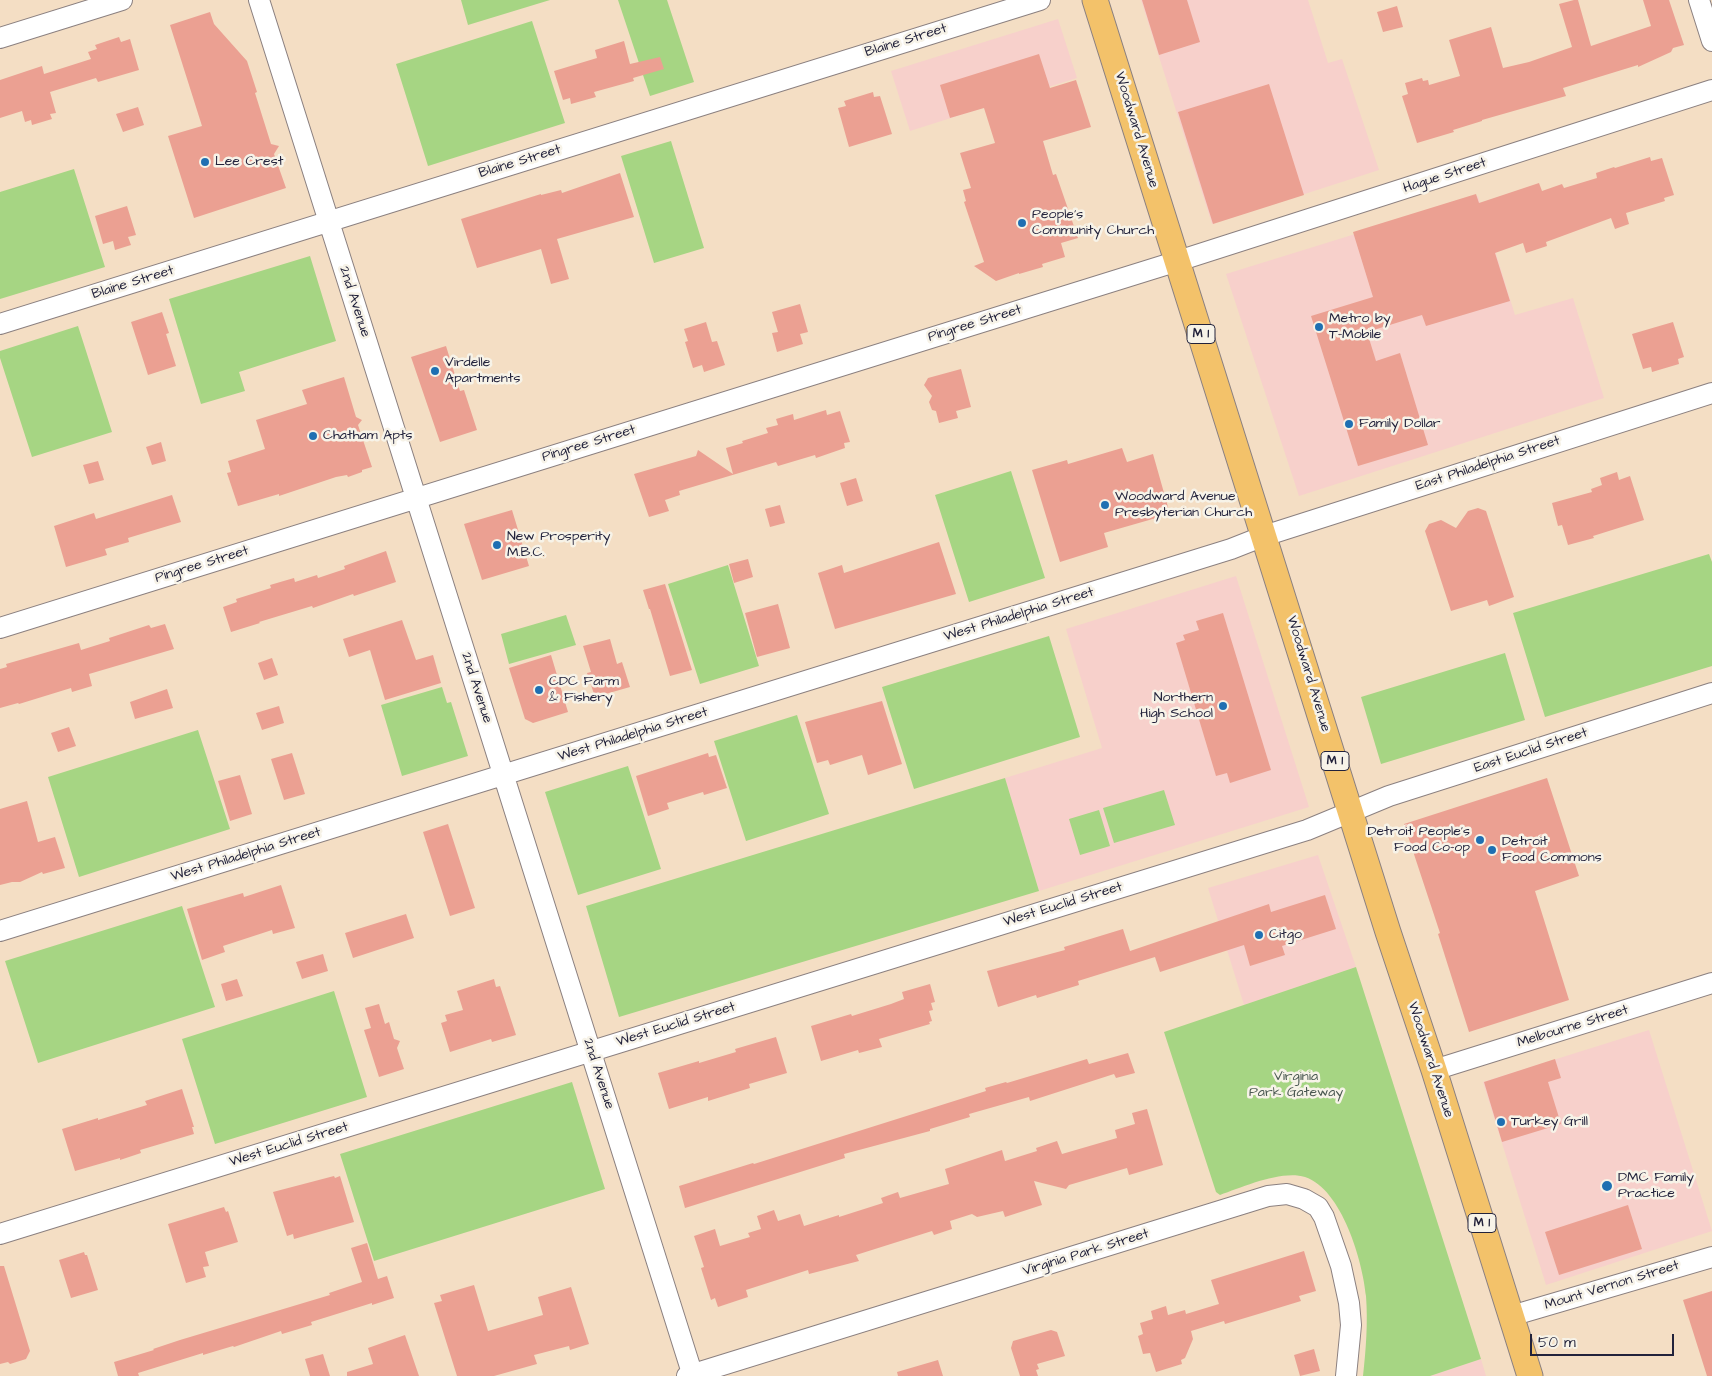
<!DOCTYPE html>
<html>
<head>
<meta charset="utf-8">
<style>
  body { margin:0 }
  #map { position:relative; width:1712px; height:1376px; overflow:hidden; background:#f4dec4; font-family:"Architects Daughter",sans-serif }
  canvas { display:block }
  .scale { position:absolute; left:1530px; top:1334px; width:144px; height:22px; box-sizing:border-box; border:2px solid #22223b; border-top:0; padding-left:6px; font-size:15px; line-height:18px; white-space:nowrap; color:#22223b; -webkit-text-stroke:4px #f7f3e8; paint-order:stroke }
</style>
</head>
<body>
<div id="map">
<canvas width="1712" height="1376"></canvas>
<div class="scale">50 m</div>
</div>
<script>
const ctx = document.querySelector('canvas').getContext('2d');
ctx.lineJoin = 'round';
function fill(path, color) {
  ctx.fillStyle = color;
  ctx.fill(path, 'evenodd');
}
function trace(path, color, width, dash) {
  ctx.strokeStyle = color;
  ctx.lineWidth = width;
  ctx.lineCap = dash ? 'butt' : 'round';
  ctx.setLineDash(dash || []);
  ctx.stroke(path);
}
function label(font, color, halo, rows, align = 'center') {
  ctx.font = font + ' "Architects Daughter",sans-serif';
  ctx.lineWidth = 5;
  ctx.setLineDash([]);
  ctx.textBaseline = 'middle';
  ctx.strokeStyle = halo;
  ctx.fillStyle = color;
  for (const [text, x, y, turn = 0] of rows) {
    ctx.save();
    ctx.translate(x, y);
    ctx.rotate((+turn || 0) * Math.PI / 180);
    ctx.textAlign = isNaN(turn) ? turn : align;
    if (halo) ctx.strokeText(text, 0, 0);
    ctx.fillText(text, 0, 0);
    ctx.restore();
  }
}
fill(new Path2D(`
  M1141 0H1308L1328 63 1342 59 1379 170 1212 224Z
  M1058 19 1077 78 910 131 891 71Z
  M1478 196 1515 315 1573 298 1604 398 1299 496 1226 274Z
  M1236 576 1309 807 1039 891 1005 778 1102 748 1066 629Z
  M1318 855 1356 967 1244 1005 1208 888Z
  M1649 1030 1712 1231 1546 1285 1483 1082Z
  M1481 1359 1486 1376H1430Z`), '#f7d0cb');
fill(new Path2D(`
  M461 0H550L468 25Z
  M618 0H667L694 82 650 96Z
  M532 21 565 123 428 166 396 64Z
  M671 141 704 248 654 263 621 156Z
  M74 169 105 267 0 299V192Z
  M310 256 336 341 239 372 245 391 201 404 169 299Z
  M78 326 112 432 32 457 0 358V351Z
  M1011 471 1045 578 969 602 935 495Z
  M1709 554 1712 562V666L1545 717 1513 613Z
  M728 565 759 666 700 684 668 584Z
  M566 615 576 645 509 664 501 634Z
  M1049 636 1080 737 914 789 882 687Z
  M1505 653 1525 720 1381 764 1361 697Z
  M442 687 447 703 451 702 468 756 402 776 381 705Z
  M797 715 829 814 746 841 714 741Z
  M198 730 230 829 79 877 48 777Z
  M628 766 661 869 578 895 545 792Z
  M1005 778 1039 891 619 1017 586 906Z
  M1164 790 1175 825 1114 843 1103 808Z
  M1099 810 1110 846 1080 855 1069 819Z
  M182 906 215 1007 38 1063 5 961Z
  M1356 967 1481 1359 1430 1376H1363C1366 1349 1368 1323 1366 1296 1363 1262 1342 1189 1305 1177 1281 1170 1243 1187 1220 1195L1216 1192 1164 1032Z
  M334 991 367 1097 215 1144 182 1039Z
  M572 1082 605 1189 374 1261 340 1154Z`), '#a6d583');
fill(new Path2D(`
  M1142 0H1187L1200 42 1159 55Z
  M1574 0H1578L1591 46 1651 26 1643 0H1669L1684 45 1673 48 1671 52 1638 67V65L1563 88 1566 96 1482 120V121L1453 130 1454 132 1417 143 1402 96 1408 94 1405 83 1422 78 1423 81 1428 80 1429 85 1460 76 1449 40 1491 27 1503 68 1529 62 1572 47 1559 4Z
  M1397 6 1403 27 1383 32 1377 12Z
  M210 12 214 24 247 61 257 92 255 93 271 144 279 146 274 154 286 188 194 218 168 136 202 126 170 25Z
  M119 37 121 42 130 39 139 70 98 82 96 78 50 92 56 113 50 114 52 119 32 125 31 120 25 122 22 111 0 118V80L42 66 44 74 91 59 88 52 97 49 95 45Z
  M624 41 630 64 660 57 664 69 633 78 634 81 594 92 596 97 571 104 570 98 563 100 554 71 597 58 595 50Z
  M1039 54 1050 88 1076 80 1091 127 1043 141 1053 175 1056 174 1078 238 1061 243 1065 257 1042 264 1043 267 1019 274V273L996 281 974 266 984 262 964 202 966 201 963 190 971 188 960 153 995 143 984 108 950 118 940 85Z
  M1269 84 1304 195 1213 224 1178 112Z
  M873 92 874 97 880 96 892 134 849 147 838 108 846 106 844 101Z
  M138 107 144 125 123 132 116 114Z
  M1650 157 1651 161 1662 158 1674 195 1664 198 1665 201 1626 213 1629 224 1615 229 1611 218 1546 242 1547 246 1526 253 1523 243 1495 253 1510 301 1426 326 1422 315 1367 332 1376 361 1400 353 1428 445 1358 466 1311 316 1373 297 1353 232 1476 194 1479 203 1539 183 1542 191 1562 184 1564 188 1597 178 1596 173 1614 167 1615 168Z
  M620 173 634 217 557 239 569 279 551 284 541 249 477 268 461 219 541 194V195L561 190 562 193Z
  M127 206 136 235 128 237 131 245 115 250 113 241 103 244 95 216Z
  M800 304 808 332 800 334 803 344 777 352 772 333 778 332 772 312Z
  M162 312 169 333 166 334 176 366 148 375 131 322Z
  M706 322 712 342 717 341 725 365 704 372 702 365 693 368 685 342 688 341 684 329Z
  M1673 322 1684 357 1678 359 1679 364 1652 372 1651 367 1643 369 1632 334Z
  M446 346 460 391 464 390 477 430 440 442 411 357Z
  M961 369 971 407 956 411 958 418 939 423 936 411 932 410 929 402 932 396 924 385 928 378Z
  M344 377 356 417 362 420 358 425 372 467 362 470V472L348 477 347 475 336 477 279 496V494L238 506 227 473 231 472 228 461 265 449 256 420 307 404 302 390Z
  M826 410 827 415 840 411 850 442 844 443 845 448 816 458 815 455 778 466 776 462 679 491 680 495 665 500 669 511 649 517 634 474 696 456 698 450 733 474 726 448 743 443 742 441 768 433 766 428 778 425 776 419 793 414 794 420Z
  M161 442 166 461 152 465 146 447Z
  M1122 448 1127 462 1153 454 1170 514 1104 533 1108 547 1060 562 1032 470 1067 460 1068 464Z
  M98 461 104 480 89 484 83 465Z
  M1617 472 1619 480 1630 476 1644 520 1593 536 1594 538 1568 545 1562 525 1558 526 1552 503 1592 492 1591 489 1602 485 1600 478Z
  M856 478 863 501 847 506 840 483Z
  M172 495 181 522 128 538 129 542 105 549 107 555 66 567 54 526 94 513 96 519Z
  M780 505 785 523 770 527 765 509Z
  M1478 508 1486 511 1514 597 1489 606 1487 600 1451 611 1425 531 1429 524 1441 520 1456 528 1468 511Z
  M512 510 529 566 482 580 464 524Z
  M939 542 956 594 835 629 818 573 842 565 844 573Z
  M386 551 396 582 354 596 353 594 313 608 312 606 259 622 260 623 231 632 223 607 237 602 236 599 271 588 270 585 294 578 295 582 317 575 318 578 345 569 344 566Z
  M748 559 753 577 734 583 729 564Z
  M665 584 692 670 670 676 650 609H649L643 590Z
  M778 604 790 648 757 657 745 613Z
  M1223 613 1271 770 1230 783 1227 773 1216 776 1176 643 1185 640 1183 635 1199 630 1196 621Z
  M402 620 416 660 433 655 441 683 385 700 370 650 349 657 343 639Z
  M165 624 174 649 89 674 92 686 72 692 71 688 19 704 18 703 0 708V669L7 667 6 664 79 643 81 650 110 641 109 638 149 625 151 628Z
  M610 639 617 664 622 662 630 687 595 697 587 673 591 672 583 646Z
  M551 655 568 712 533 723 525 719 509 668Z
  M272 658 278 675 264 680 258 663Z
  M167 689 173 708 135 719 130 702Z
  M882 701 902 764 868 775 862 755 830 765 828 760 817 763 805 722Z
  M279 706 284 723 262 730 256 713Z
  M69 727 76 746 58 752 51 733Z
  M292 753 305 794 284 800 271 759Z
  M708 753 709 757 716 755 727 788 704 795 703 792 667 803 669 809 648 816 636 776Z
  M240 775 252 814 230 821 218 781Z
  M1547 778 1579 876 1535 891 1569 1000 1469 1032 1438 934 1440 933 1404 824Z
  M27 801 38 842 55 837 65 868 43 874 42 872 20 882H12L0 885V809Z
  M448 824 475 908 450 916 423 832Z
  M281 885 295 928 273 934 272 930 223 946 225 952 202 960 187 909 243 893 244 897Z
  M1325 895 1336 929 1282 946 1285 955 1250 966 1244 945 1160 972 1155 957 1078 981 1079 985 1037 998 1036 995 998 1007 987 971 1065 950 1064 947 1123 929 1130 951 1269 904 1271 912Z
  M406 914 414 938 353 958 345 933Z
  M323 954 328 971 302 979 296 962Z
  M237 979 243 996 226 1001 221 984Z
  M494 979 496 987 500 986 516 1035 492 1042 491 1039 450 1052 441 1023 447 1021 445 1015 463 1010 457 991Z
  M930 984 935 1002 931 1003 933 1010 929 1011 932 1021 929 1022 930 1024 879 1039 882 1047 859 1053 858 1050 821 1061 811 1026 851 1014 852 1016 891 1004 904 999 902 992Z
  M379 1004 385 1024 389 1022 394 1039 400 1041 397 1048 404 1069 379 1077 364 1030 371 1028 365 1008Z
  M776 1037 787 1073 749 1084 750 1088 708 1101V1097L669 1109 658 1073 699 1061V1063L736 1052 735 1049Z
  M1128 1053 1135 1073 1116 1078 1114 1074 1030 1101 1029 1097 969 1114 970 1117 930 1129V1131L844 1154 845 1158 685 1208 679 1186 753 1163 754 1164 986 1091 985 1088 1006 1082 1007 1083 1087 1059 1089 1064Z
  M1555 1059 1561 1078 1548 1082 1561 1124 1502 1142 1484 1082Z
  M182 1089 194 1127H192L194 1134 140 1150 141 1153 120 1160V1158L75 1171 62 1129 98 1118V1120L147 1105 145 1101Z
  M1147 1109 1163 1165 1129 1175 1127 1168 1069 1185 1066 1189 1034 1181 1042 1205 1005 1217 1003 1211 977 1217 972 1214 950 1221 952 1229 934 1235 932 1231 856 1255 859 1261 809 1274 808 1270 746 1290 748 1297 718 1307 715 1298 711 1300 701 1268 704 1267 694 1236 715 1229 720 1246 750 1237 748 1233 761 1229 757 1216 774 1210 778 1221 800 1214 804 1226 839 1215V1217L883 1203 881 1198 898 1192 900 1198 949 1184 945 1169 1002 1150 1005 1161 1037 1151 1036 1148 1057 1141 1062 1154 1117 1138 1115 1130 1135 1124 1132 1113Z
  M334 1176 335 1178 340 1176 354 1222 294 1239 293 1234 287 1236 273 1192Z
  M1628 1205 1642 1249 1559 1275 1545 1232Z
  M224 1207 226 1212 228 1211 238 1242 205 1252 209 1266 203 1267 206 1277 186 1283 168 1224Z
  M367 1243 378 1279 387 1276 394 1298 372 1305V1303L311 1322 312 1325 282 1334 281 1331 234 1347 233 1346 203 1355V1353L138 1373 139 1376H118L114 1362 154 1350 153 1349 180 1340 330 1295 329 1293 362 1282 351 1248Z
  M1304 1251 1316 1291 1299 1296 1301 1301 1265 1312 1225 1324 1224 1321 1191 1331 1193 1339 1185 1358 1181 1360 1182 1364 1156 1372 1150 1353 1143 1354 1138 1336 1143 1334 1140 1323 1153 1319 1151 1311 1166 1306 1168 1315 1185 1310 1186 1314 1219 1304 1211 1280Z
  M84 1252 85 1255H87L98 1290 71 1298 59 1260Z
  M0 1266H4L30 1351 26 1359 10 1364 8 1362 0 1364Z
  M474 1285 488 1331 543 1315 538 1297 571 1287 589 1344 570 1350 569 1346 534 1355 537 1364 494 1376H457L434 1303 442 1301 440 1295Z
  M1712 1291V1376H1707L1683 1300Z
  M1051 1330 1057 1332 1065 1356 1037 1364 1039 1369 1036 1370 1038 1376H1020L1011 1348 1013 1341Z
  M405 1335 419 1376H347V1372L373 1364 368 1348Z
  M1314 1349 1320 1371 1300 1376 1294 1355Z
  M323 1354 330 1376H310L305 1359Z
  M938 1360 943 1376H898L897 1372Z`), '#eba092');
const minor = new Path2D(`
  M259 0 693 1376
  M1699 0 1712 41
  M0 38 122 0
  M0 324 1040 0
  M0 628 1178 261 1712 90
  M0 931 1231 549 1264 536 1712 393
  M1434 1070 1712 983
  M0 1234 1307 830 1389 796 1712 693
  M1511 1316 1712 1257
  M687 1376 1268 1196 1287 1194 1304 1199 1318 1207 1324 1217 1341 1266 1349 1303 1351 1325 1346 1376`);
const major = new Path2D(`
  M1095 0 1388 932 1434 1070 1530 1376`);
trace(minor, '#8b8080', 22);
trace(major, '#8b8080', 27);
trace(minor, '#fff', 20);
trace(major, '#f3c26a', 25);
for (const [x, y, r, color] of [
  [205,162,5,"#1f6fb2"],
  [1022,223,5,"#1f6fb2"],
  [1319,327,5,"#1f6fb2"],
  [435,371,5,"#1f6fb2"],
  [1349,424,5,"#1f6fb2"],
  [313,436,5,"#1f6fb2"],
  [1105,505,5,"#1f6fb2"],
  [497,545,5,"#1f6fb2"],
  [539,690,5,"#1f6fb2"],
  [1223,706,5,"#1f6fb2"],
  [1480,840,5,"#1f6fb2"],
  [1492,850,5,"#1f6fb2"],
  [1259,935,5,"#1f6fb2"],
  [1501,1122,5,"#1f6fb2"],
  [1607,1186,6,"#1f6fb2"]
]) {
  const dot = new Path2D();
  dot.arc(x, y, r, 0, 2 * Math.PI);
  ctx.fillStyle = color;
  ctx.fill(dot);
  trace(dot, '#f7f3e8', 2);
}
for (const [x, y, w] of [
  [1201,334,28],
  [1335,761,28],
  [1482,1223,28]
]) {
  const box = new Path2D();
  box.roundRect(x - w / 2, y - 9.5, w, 19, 4);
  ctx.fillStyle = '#f7f3e8';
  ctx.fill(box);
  trace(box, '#22223b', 1);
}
label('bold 12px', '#22223b', null, [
  ["M 1",1201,334],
  ["M 1",1335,761],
  ["M 1",1482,1223]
]);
label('14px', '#22223b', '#f7f3e8', [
  ["Blaine Street",906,41,-17],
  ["Woodward Avenue",1136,130,73],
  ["Blaine Street",520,162,-17],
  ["Hague Street",1445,176,-18],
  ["Blaine Street",133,283,-17],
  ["2nd Avenue",354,302,72],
  ["Pingree Street",975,324,-17],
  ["Pingree Street",589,444,-17],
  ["East Philadelphia Street",1488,464,-18],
  ["Pingree Street",202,565,-17],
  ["West Philadelphia Street",1019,615,-17],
  ["Woodward Avenue",1308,674,73],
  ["2nd Avenue",476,688,72],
  ["West Philadelphia Street",633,735,-17],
  ["East Euclid Street",1531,751,-18],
  ["West Philadelphia Street",246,855,-17],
  ["West Euclid Street",1063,905,-17],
  ["West Euclid Street",676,1025,-17],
  ["Melbourne Street",1573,1027,-17],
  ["Woodward Avenue",1430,1060,72],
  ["2nd Avenue",598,1074,72],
  ["West Euclid Street",289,1145,-17],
  ["Virginia Park Street",1086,1253,-17],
  ["Mount Vernon Street",1612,1286,-17]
]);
label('14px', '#22223b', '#f7f3e8', [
  ["Lee Crest",215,162],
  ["People's",1032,215],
  ["Community Church",1032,231],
  ["Metro by",1329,319],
  ["T-Mobile",1329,335],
  ["Virdelle",445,363],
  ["Apartments",445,379],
  ["Family Dollar",1359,424],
  ["Chatham Apts",323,436],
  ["Woodward Avenue",1115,497],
  ["Presbyterian Church",1115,513],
  ["New Prosperity",507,537],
  ["M.B.C.",507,553],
  ["CDC Farm",549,682],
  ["& Fishery",549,698],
  ["Northern",1213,698,"right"],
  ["High School",1213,714,"right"],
  ["Detroit People's",1470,832,"right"],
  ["Food Co-op",1470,848,"right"],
  ["Detroit",1502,842],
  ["Food Commons",1502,858],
  ["Citgo",1269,935],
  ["Turkey Grill",1511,1122],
  ["DMC Family",1618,1178],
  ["Practice",1618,1194]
], 'left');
label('14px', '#4a5851', '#f7f3e8', [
  ["Virginia",1296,1077],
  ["Park Gateway",1296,1093]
]);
</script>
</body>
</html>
